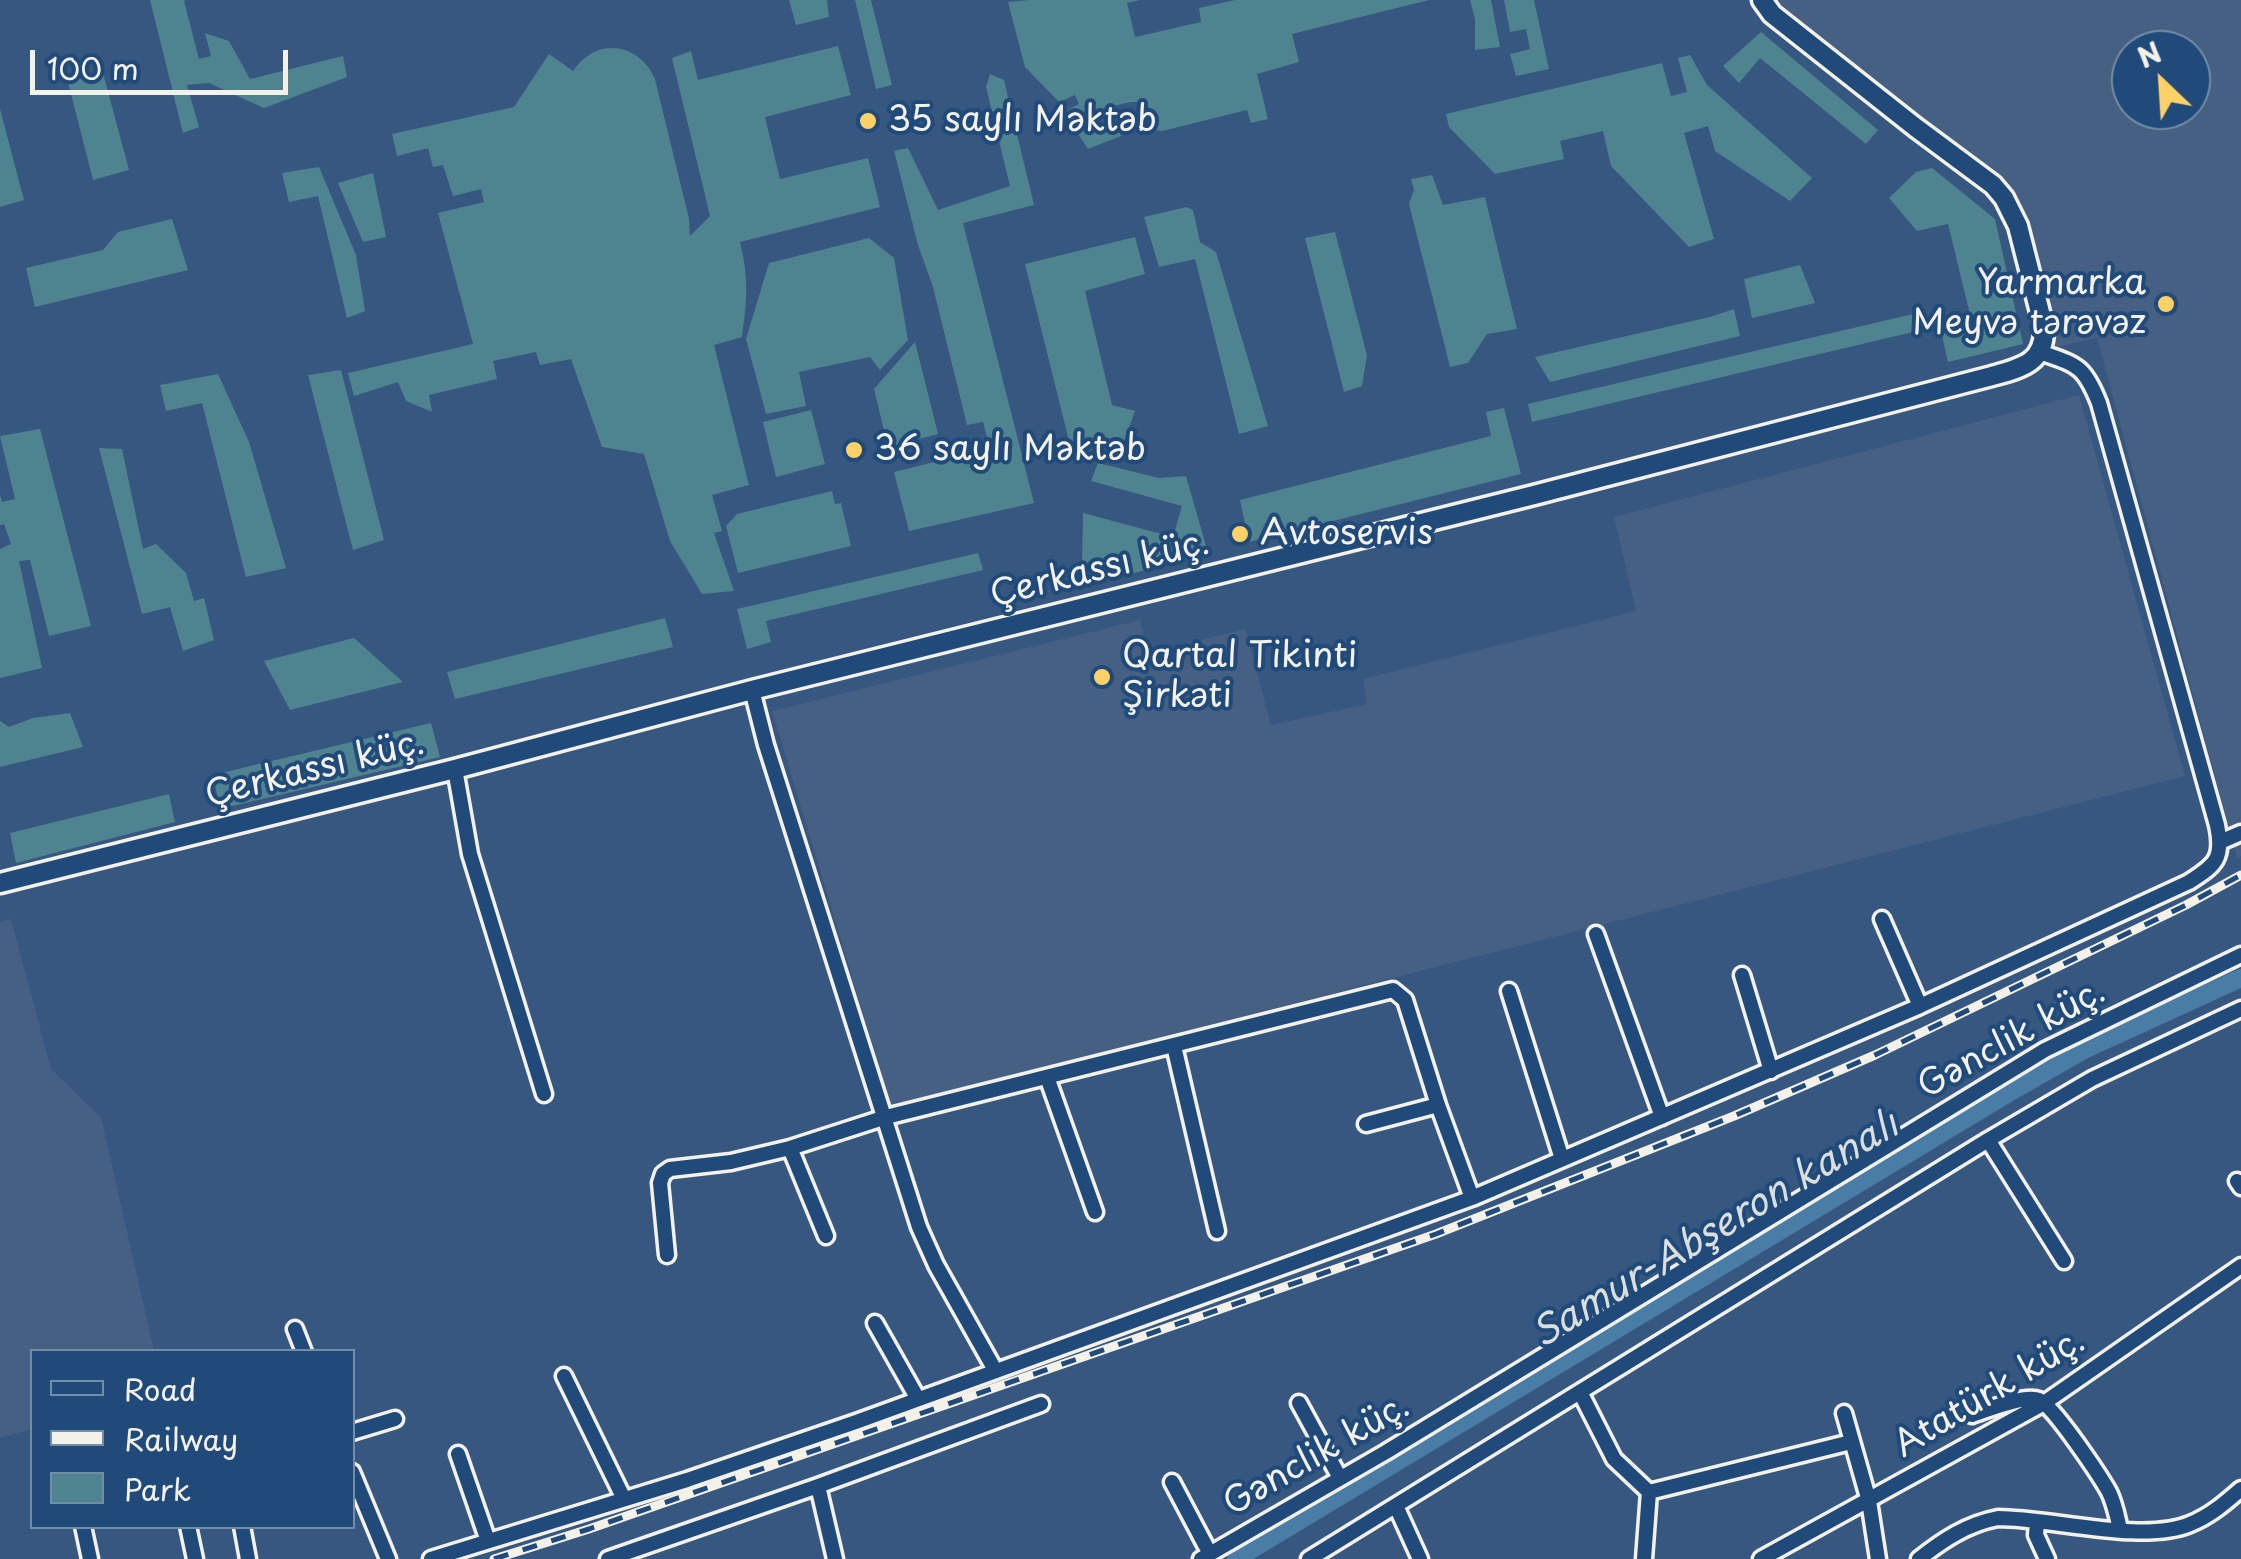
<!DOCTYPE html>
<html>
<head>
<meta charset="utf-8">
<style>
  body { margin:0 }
  #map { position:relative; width:2241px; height:1559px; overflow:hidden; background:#36577f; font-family:"Playpen Sans",sans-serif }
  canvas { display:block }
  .legend { position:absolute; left:30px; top:1349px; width:325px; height:180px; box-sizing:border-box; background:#1f4a7a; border:2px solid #748da6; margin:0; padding:12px 18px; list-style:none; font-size:30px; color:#f4f1e8 }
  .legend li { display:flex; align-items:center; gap:20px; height:50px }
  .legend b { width:50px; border:2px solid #748da6 }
  .north { position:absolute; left:2111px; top:30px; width:100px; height:100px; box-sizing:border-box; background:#1f4a7a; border:2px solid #748da6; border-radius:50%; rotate:335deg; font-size:28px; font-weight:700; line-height:40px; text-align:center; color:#f4f1e8 }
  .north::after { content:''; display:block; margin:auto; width:35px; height:45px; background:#ffd166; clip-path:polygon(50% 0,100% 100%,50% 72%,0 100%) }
  .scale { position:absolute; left:30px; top:50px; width:258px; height:45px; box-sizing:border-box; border:5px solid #f4f1e8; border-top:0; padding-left:12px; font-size:30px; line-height:35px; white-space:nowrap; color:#f4f1e8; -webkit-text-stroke:8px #1f4a7a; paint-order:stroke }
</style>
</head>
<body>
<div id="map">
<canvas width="2241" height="1559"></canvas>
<ul class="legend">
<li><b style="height:12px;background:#1f4a7a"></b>Road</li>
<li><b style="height:12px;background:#f4f1e8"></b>Railway</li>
<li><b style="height:28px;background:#508390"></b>Park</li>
</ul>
<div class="north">N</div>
<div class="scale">100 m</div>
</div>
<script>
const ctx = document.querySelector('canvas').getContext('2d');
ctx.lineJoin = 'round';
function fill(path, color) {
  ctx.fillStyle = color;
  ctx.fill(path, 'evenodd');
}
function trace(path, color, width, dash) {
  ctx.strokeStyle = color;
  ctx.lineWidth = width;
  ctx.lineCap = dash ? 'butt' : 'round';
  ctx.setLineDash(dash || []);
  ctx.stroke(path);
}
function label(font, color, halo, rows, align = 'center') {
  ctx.font = font + ' "Playpen Sans",sans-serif';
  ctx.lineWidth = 8;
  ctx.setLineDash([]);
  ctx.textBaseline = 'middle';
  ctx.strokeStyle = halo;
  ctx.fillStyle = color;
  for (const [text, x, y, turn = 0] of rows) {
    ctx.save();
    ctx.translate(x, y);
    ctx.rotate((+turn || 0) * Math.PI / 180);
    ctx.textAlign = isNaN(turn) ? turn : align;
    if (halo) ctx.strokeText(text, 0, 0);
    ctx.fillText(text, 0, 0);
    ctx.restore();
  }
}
fill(new Path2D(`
  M1775 0H2241V856L2237 858 2097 338 2056 347 2012 193ZM2131 50H2191V110H2131Z
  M2079 395 2185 776 891 1106 772 711 1140 620 1148 653 1245 629 1271 725 1367 704 1363 679 1636 611 1614 517Z
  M11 919 51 1069 101 1117 154 1351 32 1352V1429L0 1438V922Z`), '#466083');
fill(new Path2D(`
  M150 0H186L184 1 199 59 211 56 205 33 229 41 250 79 343 56 347 77 264 108 209 83 187 85 199 127 183 133Z
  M789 0H827L829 17 796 25Z
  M855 0H871L892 85 876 89Z
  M1029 0H1140L1127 3 1135 37 1201 22 1199 8 1235 0H1429L1292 34 1299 62 1257 74 1268 119 1251 123 1247 110 1162 131 1155 130 1147 102H1131L1091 111 1094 125 1115 120 1121 136 1088 149 1064 112 1079 104 1075 95 1059 102 1025 67 1008 2Z
  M1470 0H1491L1500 47 1475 50V19Z
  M1504 0H1534L1549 69 1516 76 1510 54 1530 49 1526 29 1510 32Z
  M1761 32 1878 130 1866 144 1760 58 1739 83 1723 66Z
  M838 46 851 95 765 117 780 179 868 158 880 207 740 242C749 279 747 300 742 337L714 345 749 485 712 495 722 531 714 533 734 591 702 594 670 541 644 454 602 447 571 359 540 365 536 352 493 361 497 379 429 395 432 412 406 401 398 382 354 396 348 373 473 344 438 213 484 202 481 189 453 196 443 165 433 167 428 148 397 156 392 134 514 107 549 54 573 71C577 66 580 61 585 58 610 37 644 51 655 79L689 219 690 236 710 216 672 58 691 51 698 80Z
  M1690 55 1707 85 1812 178 1790 201 1715 151 1708 126 1684 133 1714 239 1689 247 1611 166 1603 131 1560 141 1564 159 1495 174 1449 127 1446 114 1662 63 1671 96 1687 92 1678 58Z
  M103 73 129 170 93 180 68 82Z
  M990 74 1004 80 1034 205 963 223 1034 503 909 531 894 472 990 448 983 422 967 425 933 287 918 245 894 151 908 148 938 210 1010 186 986 87Z
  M0 109 24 200 0 207Z
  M319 167 356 255 365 311 347 318 318 196 289 202 282 173Z
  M1932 168 1995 219 2023 344 1948 362 1939 322 1970 314 1948 224 1917 231 1889 198 1916 172Z
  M373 173 386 237 363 242 338 183Z
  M1432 175 1443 205 1485 197 1517 329 1487 334 1468 363 1450 367 1409 204 1414 190 1411 179Z
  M1186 207 1193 210 1200 242 1216 252 1268 426 1239 434 1195 259 1159 267 1144 217Z
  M172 219 188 270 35 307 26 268 103 250 118 232Z
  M1335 232 1367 355 1362 386 1344 392 1305 238Z
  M1135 237 1145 274 1085 291 1112 405 1135 411 1124 441H1069L1025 264Z
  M869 238 894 258 908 340 880 370 870 357 799 372 806 406 766 414 746 339 769 263Z
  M1800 265 1815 303 1752 318 1744 279Z
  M1734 309 1740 336 1550 382 1535 357 1710 317Z
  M1913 314 1917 331 1532 422 1528 404Z
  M915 342 938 434 888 447 874 389Z
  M341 370 384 540 353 550 308 375Z
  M218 374 249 442 286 568 246 577 202 403 166 411 160 385Z
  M1504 408 1521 474 1249 542 1240 500 1491 436 1486 412Z
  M811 410 825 464 776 477 763 422Z
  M40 429 91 626 49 636 30 560 19 561 42 668 0 678V549L11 544 4 524 0 525V494L2 502 15 499 0 436Z
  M99 448 122 449 143 549 156 544 186 573 194 601 204 598 214 640 183 651 170 607 142 614Z
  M1098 463 1159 478 1186 476 1208 553 1090 585 1082 566 1083 513 1173 537 1182 506 1091 481Z
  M832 491 835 504 841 503 851 546 738 573 726 526 737 514Z
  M978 553 983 570 766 621 771 642 747 649 737 609Z
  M665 618 673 647 455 699 447 672Z
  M354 638 403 682 290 710 264 661Z
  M70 713 83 747 0 767V721L9 727 33 718Z
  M431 723 440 757 220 809 213 775Z
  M169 794 175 822 16 863 10 833Z`), '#508390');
trace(new Path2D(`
  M1236 1559 2007 1094 2086 1049 2241 978`), '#497ca7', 18);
const minor = new Path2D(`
  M752 690 766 745 919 1227 936 1265 995 1370
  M455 769 470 854 544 1094
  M2220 842 2241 833
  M1882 919 1920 1006
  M1596 934 1662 1117
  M1742 975 1771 1071
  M1509 991 1562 1159
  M1174 1046 1217 1231
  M1047 1077 1095 1212
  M1366 1124 1438 1105
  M1988 1140 2064 1261
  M790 1148 826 1236
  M2237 1181 2241 1187
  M667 1255 660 1183 663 1174 670 1169 731 1162 790 1148 886 1117 1393 990 1405 1000 1438 1105 1472 1198
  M875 1323 918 1399
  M295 1329 304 1352
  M564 1376 624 1499
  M1580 1392 1614 1459 1649 1492 1644 1559
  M1299 1403 1340 1478
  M1844 1413 1869 1501 1878 1559
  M1972 1415C1987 1410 2025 1394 2039 1400 2053 1405 2100 1476 2109 1492 2115 1504 2117 1517 2120 1529
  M352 1432 395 1419
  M458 1454 488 1541
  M352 1472 388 1559
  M1172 1482 1210 1554
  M818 1486 835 1559
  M1649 1492 1851 1442
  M1396 1506 1420 1559
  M2037 1522 2036 1535 2047 1559
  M83 1526 90 1559
  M188 1526 195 1559
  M242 1526 248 1559
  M431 1559 687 1480 856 1422 1472 1198 1920 1006 2189 882C2216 865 2224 858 2217 825L2099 403C2084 365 2077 365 2040 352
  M608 1559 818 1486 1041 1404
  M1201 1559 1386 1452 2045 1050 2241 955
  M1309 1559 1988 1140 2092 1079 2241 1009
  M1761 1559 2044 1403 2241 1266
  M1919 1559C1943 1540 1967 1524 1998 1518 2051 1518 2143 1544 2190 1524 2210 1516 2225 1503 2241 1489`);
const tertiary = new Path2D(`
  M0 883 455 769 752 690 1534 495 1992 376C2021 368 2045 363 2044 328L2018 226 2004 198 1993 185 1915 127 1772 14 1762 0`);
trace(minor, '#f4f1e8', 21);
trace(tertiary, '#f4f1e8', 25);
trace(minor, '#1f4a7a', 14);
trace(tertiary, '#1f4a7a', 18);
const rail = new Path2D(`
  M494 1559 589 1529 1436 1234 1734 1116 1875 1055 2186 905 2241 875`);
trace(rail, '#f4f1e8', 9);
trace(rail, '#1f4a7a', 5, [15]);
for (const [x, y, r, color] of [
  [868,121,10,"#ffd166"],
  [2166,304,10,"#ffd166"],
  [854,450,10,"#ffd166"],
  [1240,534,10,"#ffd166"],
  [1102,677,10,"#ffd166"]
]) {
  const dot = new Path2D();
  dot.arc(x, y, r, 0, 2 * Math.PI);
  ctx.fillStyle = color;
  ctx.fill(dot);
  trace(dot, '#1f4a7a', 4);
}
label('35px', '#f4f1e8', '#1f4a7a', [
  ["35 saylı Məktəb",888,121],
  ["Yarmarka",2146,284,"right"],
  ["Meyvә tәrәvәz",2146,324,"right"],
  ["36 saylı Məktəb",874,450],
  ["Avtoservis",1260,534],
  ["Qartal Tikinti",1122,657],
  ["Şirkәti",1122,697]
], 'left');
label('35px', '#f4f1e8', '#1f4a7a', [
  ["Çerkassı küç.",1100,570,-14],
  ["Çerkassı küç.",315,770,-14],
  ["Gənclik küç.",2012,1040,-29],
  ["Atatürk küç.",1990,1394,-31],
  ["Gənclik küç.",1317,1456,-30]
]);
label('italic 38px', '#dadfde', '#1f4a7a', [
  ["Samur-Abşeron kanalı",1716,1231,-31]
]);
</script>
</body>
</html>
